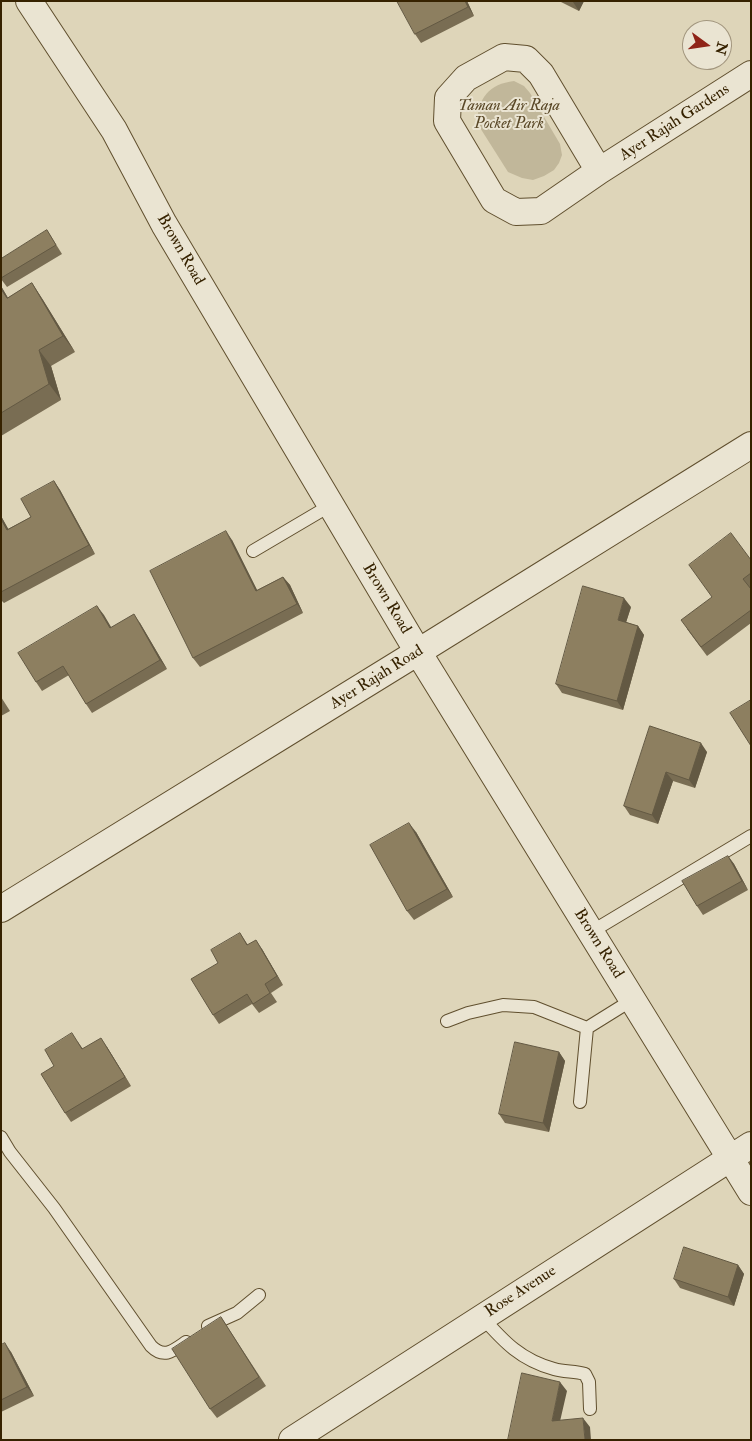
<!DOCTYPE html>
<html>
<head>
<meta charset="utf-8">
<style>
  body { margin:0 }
  #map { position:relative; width:752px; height:1441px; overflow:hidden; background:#ded5b9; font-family:"IM FELL Double Pica",serif }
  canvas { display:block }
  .frame { position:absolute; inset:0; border:2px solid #362200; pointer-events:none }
  .north { position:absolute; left:682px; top:20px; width:50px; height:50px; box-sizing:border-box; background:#eae4d2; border:1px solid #a2967e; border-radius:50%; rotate:104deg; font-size:14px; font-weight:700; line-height:20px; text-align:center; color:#362200 }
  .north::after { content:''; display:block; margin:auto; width:18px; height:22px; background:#8f2418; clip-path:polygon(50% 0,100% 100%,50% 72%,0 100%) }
</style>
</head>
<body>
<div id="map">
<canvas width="752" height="1441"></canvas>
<div class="frame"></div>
<div class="north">N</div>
</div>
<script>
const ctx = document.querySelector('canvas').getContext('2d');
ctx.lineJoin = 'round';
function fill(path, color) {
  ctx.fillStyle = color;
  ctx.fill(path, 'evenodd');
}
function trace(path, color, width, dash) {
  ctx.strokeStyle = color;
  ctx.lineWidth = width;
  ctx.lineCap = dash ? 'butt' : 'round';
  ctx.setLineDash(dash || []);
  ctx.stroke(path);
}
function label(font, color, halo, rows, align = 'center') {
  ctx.font = font + ' "IM FELL Double Pica",serif';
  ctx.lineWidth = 4;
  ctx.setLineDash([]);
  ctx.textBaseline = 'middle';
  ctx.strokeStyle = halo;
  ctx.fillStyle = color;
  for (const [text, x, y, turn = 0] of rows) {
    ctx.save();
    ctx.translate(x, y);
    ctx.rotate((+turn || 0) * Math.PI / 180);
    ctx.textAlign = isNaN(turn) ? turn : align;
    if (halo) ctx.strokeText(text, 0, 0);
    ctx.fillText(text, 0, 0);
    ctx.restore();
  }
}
fill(new Path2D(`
  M514 81 524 86 530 93 560 144 562 155 559 163 554 170 544 176 533 180 522 178 508 172 477 123C478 98 489 84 514 81Z`), '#c1b79a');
const service = new Path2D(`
  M253 551 331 505
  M591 932 751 836
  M447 1021 468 1013 503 1005 534 1007 587 1028
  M580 1102 587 1028 632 1000
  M1 1137 10 1152 54 1208 151 1346C164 1359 173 1351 186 1342
  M482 1317C504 1342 521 1360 554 1369 564 1372 575 1371 585 1374L589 1382 590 1409
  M208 1326 237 1313 259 1295`);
const minor = new Path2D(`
  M29 1 114 130 164 224 418 652 751 1192
  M599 171 541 74 526 59 504 57 466 78 448 98 447 121 494 200 516 212 541 211 599 171 751 74
  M1 909 418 652 751 445
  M292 1440 751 1145`);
trace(service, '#604f2e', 14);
trace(minor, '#604f2e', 28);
trace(service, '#eae4d2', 12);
trace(minor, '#eae4d2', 26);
fill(new Path2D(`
  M397 1H467L474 16 421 43 415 34Z
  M559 1H584L579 11Z
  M47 230 62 254 7 287 1 279V259Z
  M32 283 43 300 75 352 51 366 61 400 1 436V286L8 298Z
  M54 481 60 490 95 554 4 603 1 600V516L8 529 31 517Z
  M232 540 257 590 283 577 290 585 303 613 200 667 193 658Z
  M751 560V587L750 588 751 589V623L707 656 687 629Z
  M97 606 111 628 140 623 167 669 92 713 86 704 69 675 42 691 36 682Z
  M631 607 626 622 638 626 644 635 623 710 562 693 556 684Z
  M1 697 10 711 1 716Z
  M650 726 707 752 695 788 673 781 658 824 630 815 624 806Z
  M416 832 453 897 414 920 407 911Z
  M728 856 734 864 748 890 703 915 697 906Z
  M240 933 248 945 262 949 283 985 271 993 277 1002 259 1013 252 1004 219 1024 213 1015 218 963Z
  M78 1042 83 1049 107 1047 131 1086 71 1122 65 1113 54 1066Z
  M559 1052 565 1061 549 1132 505 1123 499 1114Z
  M738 1265 744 1274 734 1306 680 1288 674 1279Z
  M221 1317 266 1386 217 1418 210 1409Z
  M1 1345 11 1352 34 1396 1 1412Z`), '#796d53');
fill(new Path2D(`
  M465 1H467L474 16 468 7Z
  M574 1H584L579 11 573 2Z
  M32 283 43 300 75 352 63 336Z
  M1 286 18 315 7 298 1 289Z
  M39 350 51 366 61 400 49 384Z
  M54 481 60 490 95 554 89 545Z
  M1 516 14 539 7 530 1 519Z
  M226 531 232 540 262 600 256 591Z
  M283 577 290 585 303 613 297 604Z
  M624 598 631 607 624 629 618 620Z
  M97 606 104 615 117 637 110 628Z
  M134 614 140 623 167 669 160 660Z
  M638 626 644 635 623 710 617 701Z
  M701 743 707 752 695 788 689 780Z
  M666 772 673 781 658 824 652 815Z
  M409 823 416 832 453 897 447 889Z
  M728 856 734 864 748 890 742 881Z
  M256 940 262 949 283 985 277 976Z
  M101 1038 107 1047 131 1086 125 1077Z
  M559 1052 565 1061 549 1132 543 1123Z
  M738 1265 744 1274 734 1306 728 1297Z
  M5 1343 11 1352 34 1396 27 1387Z
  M560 1382 567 1391 558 1430 552 1421Z
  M583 1418 590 1427 591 1440H585Z`), '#635943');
const building = new Path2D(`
  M397 1H465L468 7 415 34Z
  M47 230 56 245 1 278V259Z
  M32 283 63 336 39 350 49 384 1 413V289L7 298Z
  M54 481 89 545 1 592V519L7 530 31 517 21 499Z
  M226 531 256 591 283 577 297 604 193 658 150 571Z
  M731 533 751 560V573L743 579 751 589V610L701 647 681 620 712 597 689 565Z
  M583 586 624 598 618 620 638 626 617 701 556 684Z
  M97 606 110 628 134 614 160 660 86 704 63 666 36 682 18 653Z
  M751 700V746L730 713Z
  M650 726 701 743 689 780 666 772 652 815 624 806Z
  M409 823 447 889 407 911 370 845Z
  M728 856 742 881 697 906 682 881Z
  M240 933 247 945 256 940 277 976 265 984 270 993 253 1004 247 994 213 1015 191 979 218 963 211 950Z
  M72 1033 82 1049 101 1038 125 1077 65 1113 41 1074 54 1066 45 1050Z
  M515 1042 559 1052 543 1123 499 1114Z
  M684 1247 738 1265 728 1297 674 1279Z
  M221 1317 259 1377 210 1409 172 1349Z
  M5 1343 27 1387 1 1400V1345Z
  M522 1373 560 1382 552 1421 583 1418 585 1440H508Z`);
fill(building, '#8d7f60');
trace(building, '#635943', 1);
label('italic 16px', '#594726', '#eae4d2', [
  ["Taman Air Raja",509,107],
  ["Pocket Park",509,125]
]);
label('16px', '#362200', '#eae4d2', [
  ["Ayer Rajah Gardens",675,123,-33],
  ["Brown Road",180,250,60],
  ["Brown Road",386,599,59],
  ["Ayer Rajah Road",377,678,-32],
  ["Brown Road",598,944,58],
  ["Rose Avenue",521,1292,-33]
]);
</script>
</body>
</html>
